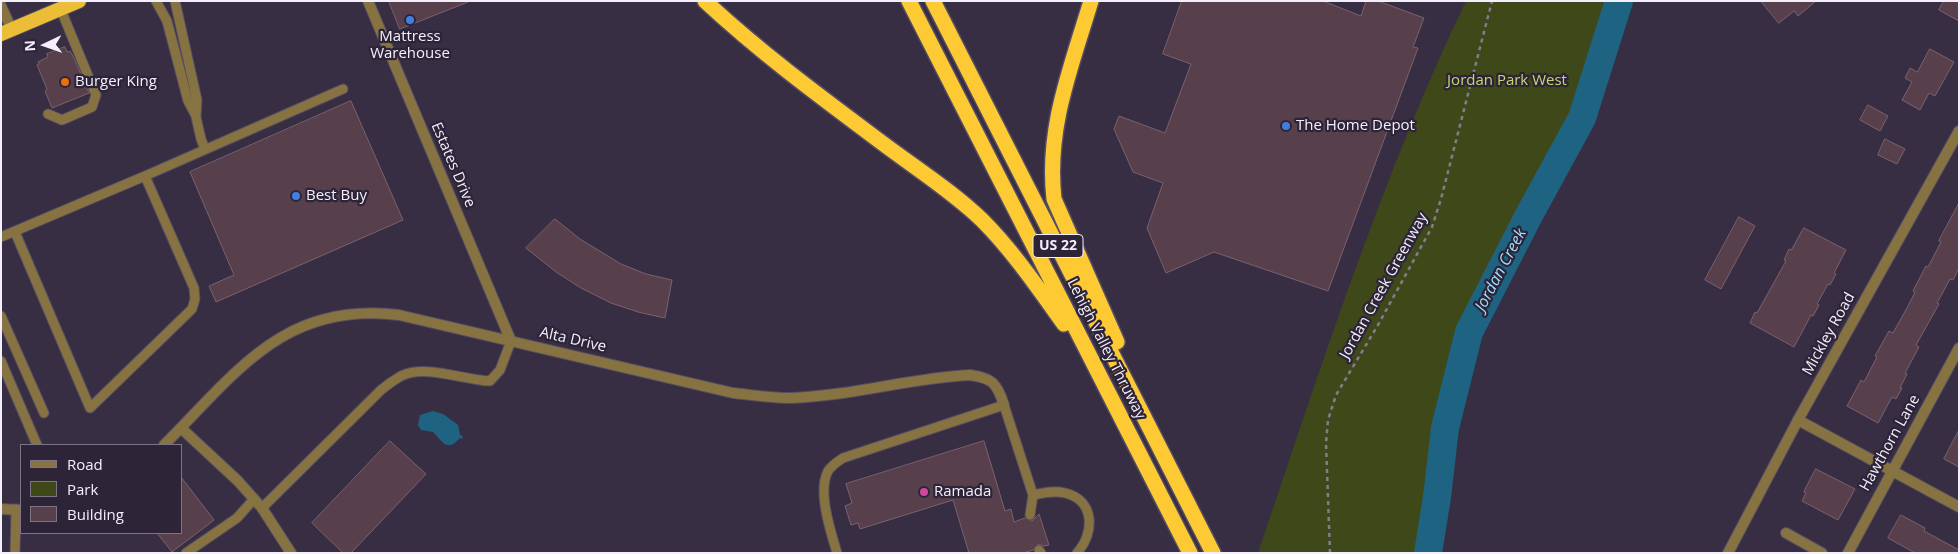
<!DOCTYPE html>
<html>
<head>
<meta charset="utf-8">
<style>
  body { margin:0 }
  #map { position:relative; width:1960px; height:554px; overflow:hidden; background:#372e43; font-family:"Open Sans",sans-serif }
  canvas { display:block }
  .frame { position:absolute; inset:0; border:2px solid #f4effc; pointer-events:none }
  .legend { position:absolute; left:20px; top:444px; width:162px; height:90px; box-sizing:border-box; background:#2d2438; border:1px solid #7d7586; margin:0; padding:6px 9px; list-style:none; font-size:15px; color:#f4effc }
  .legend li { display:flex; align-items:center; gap:10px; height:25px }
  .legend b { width:25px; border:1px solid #7d7586 }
  .north { position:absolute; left:20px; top:20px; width:50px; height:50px; -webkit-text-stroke:4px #2d2438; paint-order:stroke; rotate:267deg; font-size:14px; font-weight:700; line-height:20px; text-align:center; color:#f4effc }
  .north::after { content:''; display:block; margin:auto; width:18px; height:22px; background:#f4effc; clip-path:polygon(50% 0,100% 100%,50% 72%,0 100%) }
</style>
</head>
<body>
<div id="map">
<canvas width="1960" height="554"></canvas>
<div class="frame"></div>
<ul class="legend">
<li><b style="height:6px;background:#877341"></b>Road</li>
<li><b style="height:14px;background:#3f4819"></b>Park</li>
<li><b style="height:14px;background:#57404c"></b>Building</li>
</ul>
<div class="north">N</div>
</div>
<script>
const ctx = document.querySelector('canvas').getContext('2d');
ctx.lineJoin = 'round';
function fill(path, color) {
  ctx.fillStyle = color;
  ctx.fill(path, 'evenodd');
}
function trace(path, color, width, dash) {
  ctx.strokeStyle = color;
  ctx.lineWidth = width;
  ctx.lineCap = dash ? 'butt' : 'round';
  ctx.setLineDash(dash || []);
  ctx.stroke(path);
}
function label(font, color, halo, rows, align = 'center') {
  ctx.font = font + ' "Open Sans",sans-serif';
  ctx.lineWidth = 4.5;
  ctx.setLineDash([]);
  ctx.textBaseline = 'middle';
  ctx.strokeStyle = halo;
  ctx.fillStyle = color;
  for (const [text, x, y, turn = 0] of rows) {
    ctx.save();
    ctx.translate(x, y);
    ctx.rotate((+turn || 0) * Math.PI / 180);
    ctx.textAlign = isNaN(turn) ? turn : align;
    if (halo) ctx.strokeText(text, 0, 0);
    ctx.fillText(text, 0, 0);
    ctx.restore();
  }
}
fill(new Path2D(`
  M1466 1H1607L1600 32 1581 93 1557 148 1497 257 1463 326 1442 404 1423 532 1417 553H1258C1321 367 1381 178 1466 1Z`), '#3f4819');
fill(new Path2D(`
  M433 411 443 414 458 425 460 435 463 436 462 439 460 438C447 453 442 441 433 432L421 430 418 425 420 415Z`), '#1e6381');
trace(new Path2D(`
  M1428 553 1437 497 1445 428 1469 332 1528 217 1582 118 1619 1`), '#1e6381', 28);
const building = new Path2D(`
  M389 1H467L468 2 400 29Z
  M1182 1H1323L1361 16 1366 1H1378L1424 18 1413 47 1418 48 1328 291 1214 252 1166 273 1147 228 1163 183 1133 172 1114 129 1119 116 1165 133 1191 64 1163 54Z
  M1761 1H1816L1798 16 1794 11 1779 23Z
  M1944 1H1959V21L1939 10Z
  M65 47 67 52 70 51 75 60 89 93 52 108 45 91 47 89 37 65 39 64 38 62 48 57 47 54Z
  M1930 49 1954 62 1935 96 1929 93 1920 110 1902 100 1912 82 1905 78 1910 68 1917 72Z
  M351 101 403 220 216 302 209 286 234 275 190 172Z
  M1868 105 1888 116 1880 131 1860 120Z
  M1885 139 1905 149 1897 164 1878 155Z
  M1959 203V268L1953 280 1950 279 1943 292 1937 303 1939 304 1916 345 1919 347 1905 373 1907 374 1900 388H1902L1896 399 1892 397 1878 423 1847 406 1861 380 1864 382 1877 357 1875 356 1889 331 1893 333 1908 306 1915 292 1913 291 1926 266 1928 267 1941 242 1939 241Z
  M1739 217 1755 226 1721 289 1705 280Z
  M555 219 580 239 621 264 646 274 672 280 665 318 638 312 611 303 581 288 556 272 526 248Z
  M1804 228 1846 250 1834 273 1836 274 1830 285 1828 284 1817 304 1819 305 1813 316 1811 315 1794 347 1750 323 1755 312 1757 313 1786 261 1784 260 1789 249 1791 250Z
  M1959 430V467L1944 459Z
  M390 441 426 474 351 553H343L312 523Z
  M984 441 1005 511 1011 509 1014 522 1025 518 1032 521 1039 514 1049 545 1044 546 1038 544 1033 550 1023 553H969L953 500 860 529 858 523 851 525 845 506 852 503 846 484Z
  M1816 469 1855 489 1838 520 1802 501 1806 493 1804 492Z
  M181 477 214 520 172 552 157 533H181Z
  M1901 515 1925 528 1924 531 1959 550V553H1915L1888 538Z`);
fill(building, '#57404c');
trace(building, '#7b616e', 1);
const service = new Path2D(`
  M156 1 167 21 188 101 196 116
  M175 1 197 100 196 117 201 139 205 149
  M48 114 62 120 92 107 96 95 61 10
  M145 176 343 89
  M1 237 145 176 194 288 195 299 192 309 90 408 15 232
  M1 316 44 413
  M1 361 37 445
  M262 508 381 390C387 385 394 380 401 376 425 364 463 380 490 381L500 370 511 341
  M1030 515 1033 495
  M1039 550 1041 553
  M15 553 16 509
  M186 553 237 518 254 499
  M837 553C831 532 817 492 828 471 832 465 837 462 843 458L1004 405 1033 495C1043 493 1054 490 1065 493 1095 500 1095 533 1077 553`);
const minor = new Path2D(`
  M368 1 511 341
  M1798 420 1959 507
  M181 428 238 481 262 508 291 553
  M164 445C237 372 284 301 399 315L733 393C752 395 771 398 790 398 851 396 910 378 970 375 992 378 997 383 1004 405
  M1 509 21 510
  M1786 533 1822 553
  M1848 553 1959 348`);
const tertiary = new Path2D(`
  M1 6 12 30
  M1728 553 1798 420 1959 131`);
const trunk = new Path2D(`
  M1 34 79 1`);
const motorway = new Path2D(`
  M705 1C763 55 826 101 889 148 920 171 954 193 982 220 1013 251 1038 288 1064 324
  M909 1 1190 553
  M933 1 1213 553
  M1091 1C1071 68 1046 128 1054 199L1117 342`);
trace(service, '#554d61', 11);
trace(minor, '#554d61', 12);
trace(tertiary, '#554d61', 12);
trace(trunk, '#554d61', 16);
trace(motorway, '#554d61', 18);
trace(new Path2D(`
  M1330 553 1326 443 1328 420 1336 395 1378 325 1432 227 1441 199 1492 1`), '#837c8e', 2.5, [4, 4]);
trace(service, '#877341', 9);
trace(minor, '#877341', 10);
trace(tertiary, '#877341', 10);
trace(trunk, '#ecbe38', 14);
trace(motorway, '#fdca34', 15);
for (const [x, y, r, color] of [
  [410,20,5,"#3f7fe0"],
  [65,82,5,"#e8710a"],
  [1286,126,5,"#3f7fe0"],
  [296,196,5,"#3f7fe0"],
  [924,492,5,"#d1479c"]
]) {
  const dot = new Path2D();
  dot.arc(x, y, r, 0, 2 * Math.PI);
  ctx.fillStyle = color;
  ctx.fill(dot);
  trace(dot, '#2d2438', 2);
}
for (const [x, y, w] of [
  [1058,246,50]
]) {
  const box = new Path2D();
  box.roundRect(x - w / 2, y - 11.5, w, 23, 4);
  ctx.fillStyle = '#2d2438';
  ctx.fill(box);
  trace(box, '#f4effc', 1);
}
label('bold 14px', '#f4effc', null, [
  ["US 22",1058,246]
]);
label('15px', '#f4effc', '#2d2438', [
  ["Mattress",410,37,"center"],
  ["Warehouse",410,54,"center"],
  ["Burger King",75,82],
  ["The Home Depot",1296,126],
  ["Best Buy",306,196],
  ["Ramada",934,492]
], 'left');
label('15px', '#c5d970', '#2d2438', [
  ["Jordan Park West",1507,81]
]);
label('15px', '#f4effc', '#2d2438', [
  ["Estates Drive",453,165,67],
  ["Jordan Creek Greenway",1384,286,-61],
  ["Mickley Road",1829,334,-61],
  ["Alta Drive",573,340,13],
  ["Lehigh Valley Thruway",1106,349,63],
  ["Hawthorn Lane",1890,443,-61]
]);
label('italic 16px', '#9ddeff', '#2d2438', [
  ["Jordan Creek",1501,270,-62]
]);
</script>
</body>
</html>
